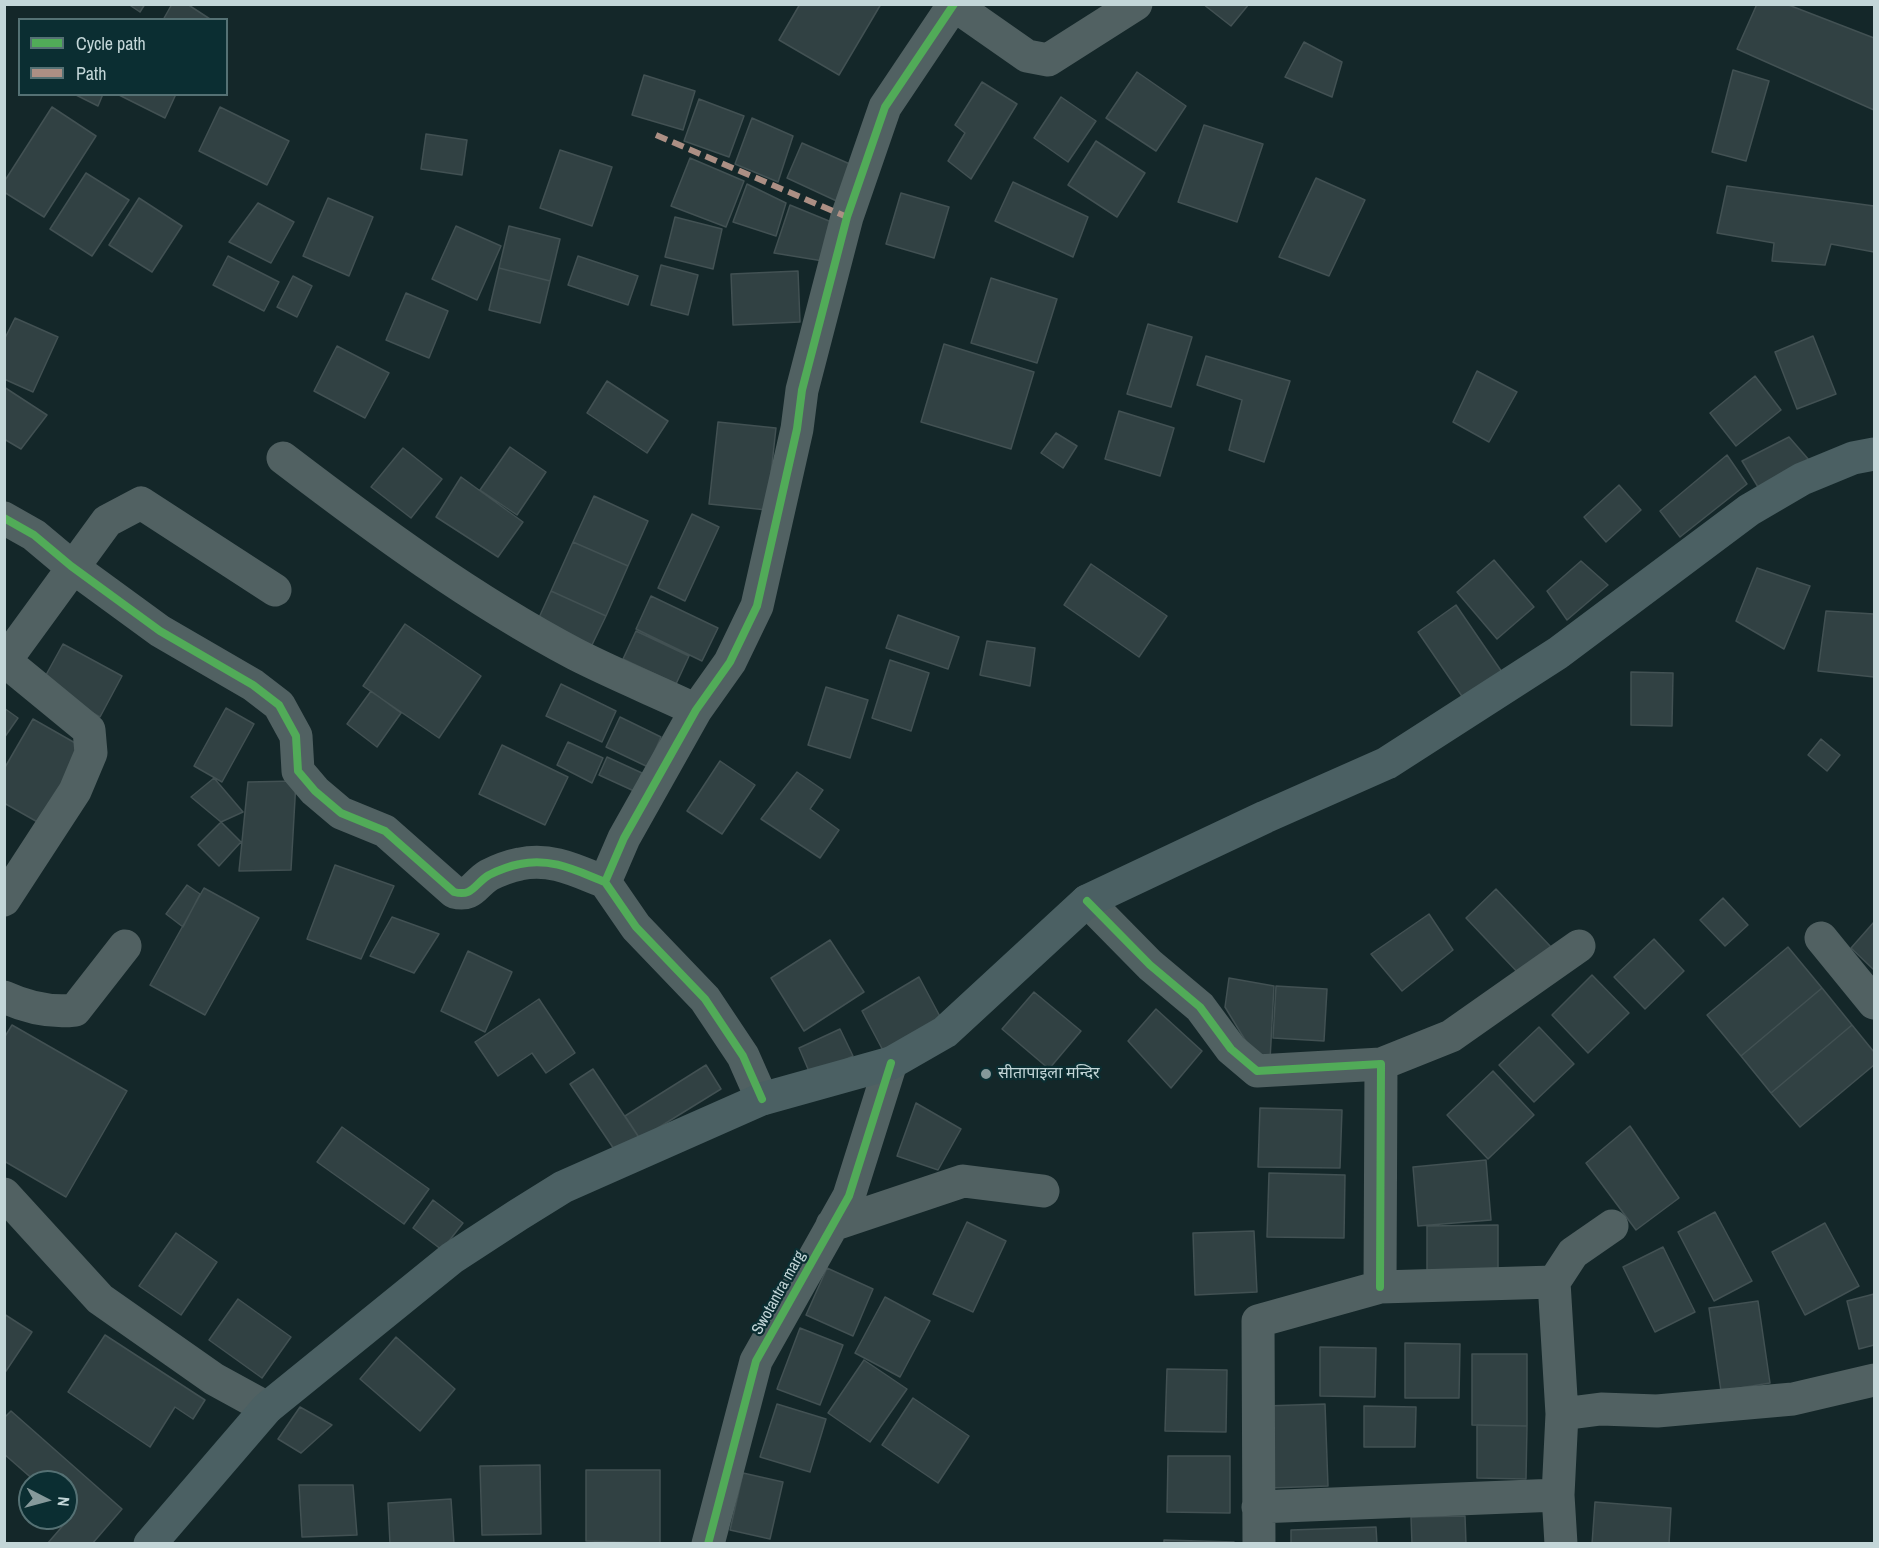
<!DOCTYPE html>
<html>
<head>
<meta charset="utf-8">
<style>
  body { margin:0 }
  #map { position:relative; width:1879px; height:1548px; overflow:hidden; background:#142729; font-family:"Archivo Narrow",sans-serif }
  canvas { display:block }
  .frame { position:absolute; inset:0; border:6px solid #c3d6d8; pointer-events:none }
  .legend { position:absolute; left:18px; top:18px; width:210px; height:78px; box-sizing:border-box; background:#0b2e32; border:2px solid #557174; margin:0; padding:8px 10px; list-style:none; font-size:18px; color:#c3d6d8 }
  .legend li { display:flex; align-items:center; gap:12px; height:30px }
  .legend b { width:30px; border:2px solid #557174 }
  .north { position:absolute; left:18px; top:1470px; width:60px; height:60px; box-sizing:border-box; background:#0b2e32; border:2px solid #557174; border-radius:50%; rotate:96deg; font-size:16px; font-weight:700; line-height:24px; text-align:center; color:#c3d6d8 }
  .north::after { content:''; display:block; margin:auto; width:21px; height:27px; background:#86999b; clip-path:polygon(50% 0,100% 100%,50% 72%,0 100%) }
</style>
</head>
<body>
<div id="map">
<canvas width="1879" height="1548"></canvas>
<div class="frame"></div>
<ul class="legend">
<li><b style="height:8px;background:#51ab58"></b>Cycle path</li>
<li><b style="height:8px;background:#ac8f84"></b>Path</li>
</ul>
<div class="north">N</div>
</div>
<script>
const ctx = document.querySelector('canvas').getContext('2d');
ctx.lineJoin = 'round';
function fill(path, color) {
  ctx.fillStyle = color;
  ctx.fill(path, 'evenodd');
}
function trace(path, color, width, dash) {
  ctx.strokeStyle = color;
  ctx.lineWidth = width;
  ctx.lineCap = dash ? 'butt' : 'round';
  ctx.setLineDash(dash || []);
  ctx.stroke(path);
}
function label(font, color, halo, rows, align = 'center') {
  ctx.font = font + ' "Archivo Narrow","Noto Sans Devanagari",sans-serif';
  ctx.lineWidth = 4.5;
  ctx.setLineDash([]);
  ctx.textBaseline = 'middle';
  ctx.strokeStyle = halo;
  ctx.fillStyle = color;
  for (const [text, x, y, turn = 0] of rows) {
    ctx.save();
    ctx.translate(x, y);
    ctx.rotate((+turn || 0) * Math.PI / 180);
    ctx.textAlign = isNaN(turn) ? turn : align;
    if (halo) ctx.strokeText(text, 0, 0);
    ctx.fillText(text, 0, 0);
    ctx.restore();
  }
}
const building = new Path2D(`
  M128 4H145L140 12Z
  M172 4H187L210 19 163 20Z
  M800 4H881L839 75 779 40Z
  M1203 4H1249L1231 26Z
  M1757 4H1786L1874 38V110L1737 49Z
  M1304 42 1342 62 1332 97 1285 77Z
  M1733 70 1769 81 1746 161 1712 152Z
  M1137 72 1186 106 1156 151 1106 118Z
  M644 75 695 91 683 130 632 115Z
  M982 82 1017 104 971 179 948 161 965 133 955 125Z
  M74 94H103L98 106Z
  M117 94H176L165 118Z
  M1061 97 1096 121 1068 162 1034 138Z
  M699 99 744 116 729 157 684 141Z
  M52 107 96 136 44 217 4 192V182Z
  M220 107 289 141 267 185 199 151Z
  M752 118 793 136 778 182 735 164Z
  M1204 125 1263 144 1237 222 1178 202Z
  M426 134 467 140 462 175 421 169Z
  M1096 141 1145 173 1117 217 1068 185Z
  M802 143 859 168 843 204 787 178Z
  M560 150 612 167 592 226 540 208Z
  M690 158 744 181 726 227 671 206Z
  M86 173 129 200 92 256 50 229Z
  M1316 178 1365 200 1329 276 1279 257Z
  M1013 182 1088 217 1073 257 995 221Z
  M747 184 786 203 776 236 733 222Z
  M1727 186 1874 206V252L1831 244 1825 265 1772 261 1774 243 1717 233Z
  M901 193 949 207 934 258 886 244Z
  M139 198 182 226 152 272 109 245Z
  M328 198 373 217 349 276 303 256Z
  M258 203 294 222 271 263 229 242Z
  M790 205 834 223 823 261 774 253Z
  M675 217 722 229 713 269 665 257Z
  M456 226 501 246 477 300 432 279Z
  M509 226 560 239 550 281 499 268Z
  M228 256 279 282 264 311 213 285Z
  M578 256 638 276 628 305 568 285Z
  M661 265 698 275 688 315 651 305Z
  M499 268 550 281 540 323 489 310Z
  M798 271 800 322 733 325 731 274Z
  M293 276 312 286 297 317 277 307Z
  M991 278 1057 299 1037 363 971 343Z
  M406 293 448 311 429 358 386 340Z
  M15 318 58 337 33 392 4 379V340Z
  M1148 324 1192 337 1171 407 1127 394Z
  M1813 336 1836 394 1797 409 1775 352Z
  M944 344 1034 372 1011 449 921 422Z
  M337 346 389 373 365 418 314 391Z
  M1206 356 1290 381 1264 462 1229 450 1242 400 1197 385Z
  M1477 371 1517 392 1489 442 1453 422Z
  M1755 376 1781 410 1736 446 1710 413Z
  M607 381 668 421 647 453 587 413Z
  M4 387 47 415 21 449 4 439Z
  M1119 411 1174 428 1160 476 1105 459Z
  M718 422 776 428 767 510 709 504Z
  M1056 433 1077 446 1063 468 1041 453Z
  M1789 437 1809 460 1763 495 1742 461Z
  M510 447 546 472 517 515 480 490Z
  M403 448 442 479 411 518 371 487Z
  M1727 455 1747 484 1680 537 1660 511Z
  M461 477 523 522 498 557 436 517Z
  M1619 485 1641 510 1606 542 1584 517Z
  M594 496 648 521 628 566 573 542Z
  M692 514 719 527 685 601 658 588Z
  M573 542 628 566 606 616 551 591Z
  M1494 560 1534 607 1497 639 1457 592Z
  M1581 561 1608 585 1567 620 1547 591Z
  M1091 564 1167 616 1139 657 1064 605Z
  M1757 568 1810 586 1784 649 1736 621Z
  M551 591 606 616 591 647 537 622Z
  M651 596 718 628 702 661 636 629Z
  M1456 605 1506 678 1468 705 1418 632Z
  M1826 611 1874 614V677L1818 671Z
  M898 615 959 637 948 669 886 648Z
  M405 624 481 676 439 738 363 686Z
  M636 631 689 656 676 684 623 659Z
  M987 641 1035 648 1030 686 980 675Z
  M63 644 122 676 100 717 41 684Z
  M890 660 929 673 911 731 872 718Z
  M1631 672 1673 673 1672 726 1631 725Z
  M561 684 616 711 602 742 546 716Z
  M826 687 868 700 850 758 808 745Z
  M371 691 401 713 377 747 347 724Z
  M4 708 18 718 4 738Z
  M226 708 254 724 222 782 194 766Z
  M620 717 661 737 648 767 606 747Z
  M33 719 84 748 41 824 4 803V769Z
  M1821 739 1840 755 1827 771 1808 755Z
  M568 742 603 758 592 783 557 765Z
  M502 745 568 777 545 825 479 794Z
  M607 757 642 773 634 791 599 775Z
  M720 761 755 785 722 834 687 811Z
  M797 772 823 790 810 809 839 830 820 858 761 819Z
  M214 778 243 812 221 822 191 797Z
  M296 781 291 870 239 871 248 782Z
  M221 822 241 842 219 866 198 845Z
  M335 865 394 886 361 959 307 939Z
  M187 885 200 894 183 927 166 914Z
  M204 888 259 918 205 1015 150 985Z
  M1496 889 1552 948 1522 977 1466 918Z
  M1723 898 1748 925 1725 946 1700 920Z
  M1429 914 1453 950 1402 991 1371 954Z
  M392 917 439 934 414 973 370 956Z
  M1874 922V970L1851 948Z
  M1654 939 1684 971 1645 1009 1614 977Z
  M830 940 864 992 804 1031 771 978Z
  M1788 947 1822 988 1741 1056 1707 1015Z
  M468 951 512 972 485 1032 441 1011Z
  M1592 975 1629 1013 1588 1053 1552 1015Z
  M919 977 944 1024 887 1058 862 1011Z
  M1229 978 1274 986 1270 1060 1256 1058 1225 1007Z
  M1276 986 1327 989 1324 1041 1273 1038Z
  M1822 988 1852 1025 1771 1093 1741 1056Z
  M1034 992 1081 1031 1049 1069 1002 1029Z
  M539 999 575 1053 546 1073 532 1053 498 1076 475 1042Z
  M1156 1009 1202 1051 1171 1088 1128 1041Z
  M12 1025 127 1091 66 1197 4 1161V1038Z
  M1852 1025 1874 1052V1065L1800 1127 1771 1093Z
  M1539 1027 1574 1064 1534 1102 1499 1065Z
  M840 1029 853 1056 811 1076 799 1048Z
  M706 1065 721 1089 640 1139 625 1116Z
  M593 1069 640 1139 616 1152 570 1084Z
  M1493 1071 1534 1115 1488 1159 1447 1115Z
  M916 1103 961 1129 938 1170 897 1156Z
  M1260 1108 1342 1110 1340 1168 1258 1167Z
  M1630 1126 1679 1198 1636 1230 1586 1163Z
  M342 1127 429 1189 404 1224 317 1162Z
  M1486 1160 1491 1220 1418 1226 1413 1167Z
  M1269 1173 1345 1175 1344 1238 1267 1237Z
  M433 1200 463 1223 442 1250 413 1228Z
  M1715 1212 1752 1281 1714 1301 1678 1232Z
  M967 1222 1006 1241 973 1312 933 1294Z
  M1825 1223 1859 1286 1805 1315 1772 1252Z
  M1498 1225V1277L1427 1278V1226Z
  M1254 1231 1257 1292 1195 1295 1193 1233Z
  M176 1233 217 1262 181 1315 139 1286Z
  M1663 1247 1695 1312 1655 1332 1623 1267Z
  M827 1268 873 1289 853 1336 806 1315Z
  M1874 1294V1345L1859 1349 1847 1301Z
  M885 1297 930 1321 900 1377 855 1353Z
  M238 1299 291 1337 262 1378 209 1340Z
  M1758 1301 1770 1383 1721 1391 1709 1308Z
  M4 1314 32 1332 4 1374Z
  M800 1328 843 1345 820 1405 777 1389Z
  M105 1335 205 1400 193 1419 175 1407 150 1447 68 1392Z
  M396 1337 455 1389 420 1431 360 1379Z
  M1405 1343 1460 1344 1459 1398H1405Z
  M1320 1347 1376 1348 1375 1397 1320 1396Z
  M1472 1354H1527V1426L1472 1425Z
  M864 1360 907 1389 870 1442 828 1413Z
  M1167 1369 1227 1370 1226 1432 1165 1431Z
  M913 1398 969 1436 938 1483 882 1445Z
  M777 1404 826 1419 810 1472 760 1457Z
  M1325 1404 1328 1486 1269 1488 1265 1406Z
  M1364 1406 1416 1407 1415 1447H1364Z
  M300 1407 332 1425 301 1453 278 1439Z
  M11 1411 122 1509 92 1544H47L73 1514 66 1508V1482H36L4 1454V1418Z
  M1477 1425 1527 1426 1526 1479 1477 1478Z
  M1168 1456H1230V1513L1167 1512Z
  M540 1465 541 1534 482 1535 480 1466Z
  M586 1470H660V1543L586 1541Z
  M743 1473 783 1482 770 1539 730 1530Z
  M299 1485H353L357 1535 302 1537Z
  M451 1499 454 1544H390L388 1503Z
  M1595 1502 1671 1508 1669 1544H1592Z
  M1465 1516 1466 1544H1412L1411 1517Z
  M1376 1527 1377 1544H1291V1530Z
  M1164 1540 1234 1542V1544H1164Z`);
fill(building, '#314143');
trace(building, '#425153', 1.5);
trace(new Path2D(`
  M954 5 1027 56 1048 60 1136 4
  M283 458C376 529 471 599 575 654 614 674 656 691 696 710
  M4 518 34 535 71 566 160 631 253 685 279 705 296 736 298 771 315 791 341 813 385 831 454 892C473 897 474 884 489 875 497 871 510 866 520 864 551 857 577 871 605 882
  M4 900 75 791 91 753 89 730 5 661 107 521 141 503 275 590
  M1087 901 1150 965 1200 1007 1231 1049 1257 1071 1381 1064 1380 1287
  M1821 938 1874 1003
  M4 997C28 1008 50 1013 75 1010L125 946
  M1381 1064 1451 1036 1579 946
  M762 1099 743 1056 705 999 636 927 605 882 624 838 696 710 730 662 757 606 797 429 802 390 847 217 885 107 954 4
  M4 1194 100 1299 214 1379 267 1408
  M832 1225 963 1181 1043 1191
  M1562 1414 1601 1409 1657 1411 1793 1399 1874 1380
  M1258 1507 1558 1495
  M708 1544 756 1361 849 1196 891 1063
  M1259 1544 1258 1321 1380 1287 1554 1282
  M1561 1544 1558 1495 1562 1414 1554 1282 1573 1253 1612 1226`), '#516162', 33);
trace(new Path2D(`
  M150 1544 267 1408 452 1258 518 1215 563 1187 762 1099 891 1063 945 1032 1087 901 1265 817 1387 763 1558 653 1749 510 1802 479 1853 458 1874 454`), '#4b6063', 33);
trace(new Path2D(`
  M656 135 847 217`), '#ac8f84', 6, [12, 6]);
trace(new Path2D(`
  M4 518 34 535 71 566 160 631 253 685 279 705 296 736 298 771 315 791 341 813 385 831 454 892C473 897 474 884 489 875 497 871 510 866 520 864 551 857 577 871 605 882
  M1087 901 1150 965 1200 1007 1231 1049 1257 1071 1381 1064 1380 1287
  M762 1099 743 1056 705 999 636 927 605 882 624 838 696 710 730 662 757 606 797 429 802 390 847 217 885 107 954 4
  M708 1544 756 1361 849 1196 891 1063`), '#51ab58', 8);
for (const [x, y, r, color] of [
  [986,1074,6,"#86999b"]
]) {
  const dot = new Path2D();
  dot.arc(x, y, r, 0, 2 * Math.PI);
  ctx.fillStyle = color;
  ctx.fill(dot);
  trace(dot, '#0b2e32', 2);
}
label('16px', '#c3d6d8', '#0b2e32', [
  ["सीतापाइला मन्दिर",998,1074]
], 'left');
label('16px', '#c3d6d8', '#0b2e32', [
  ["Swotantra marg",779,1293,-61]
]);
</script>
</body>
</html>
